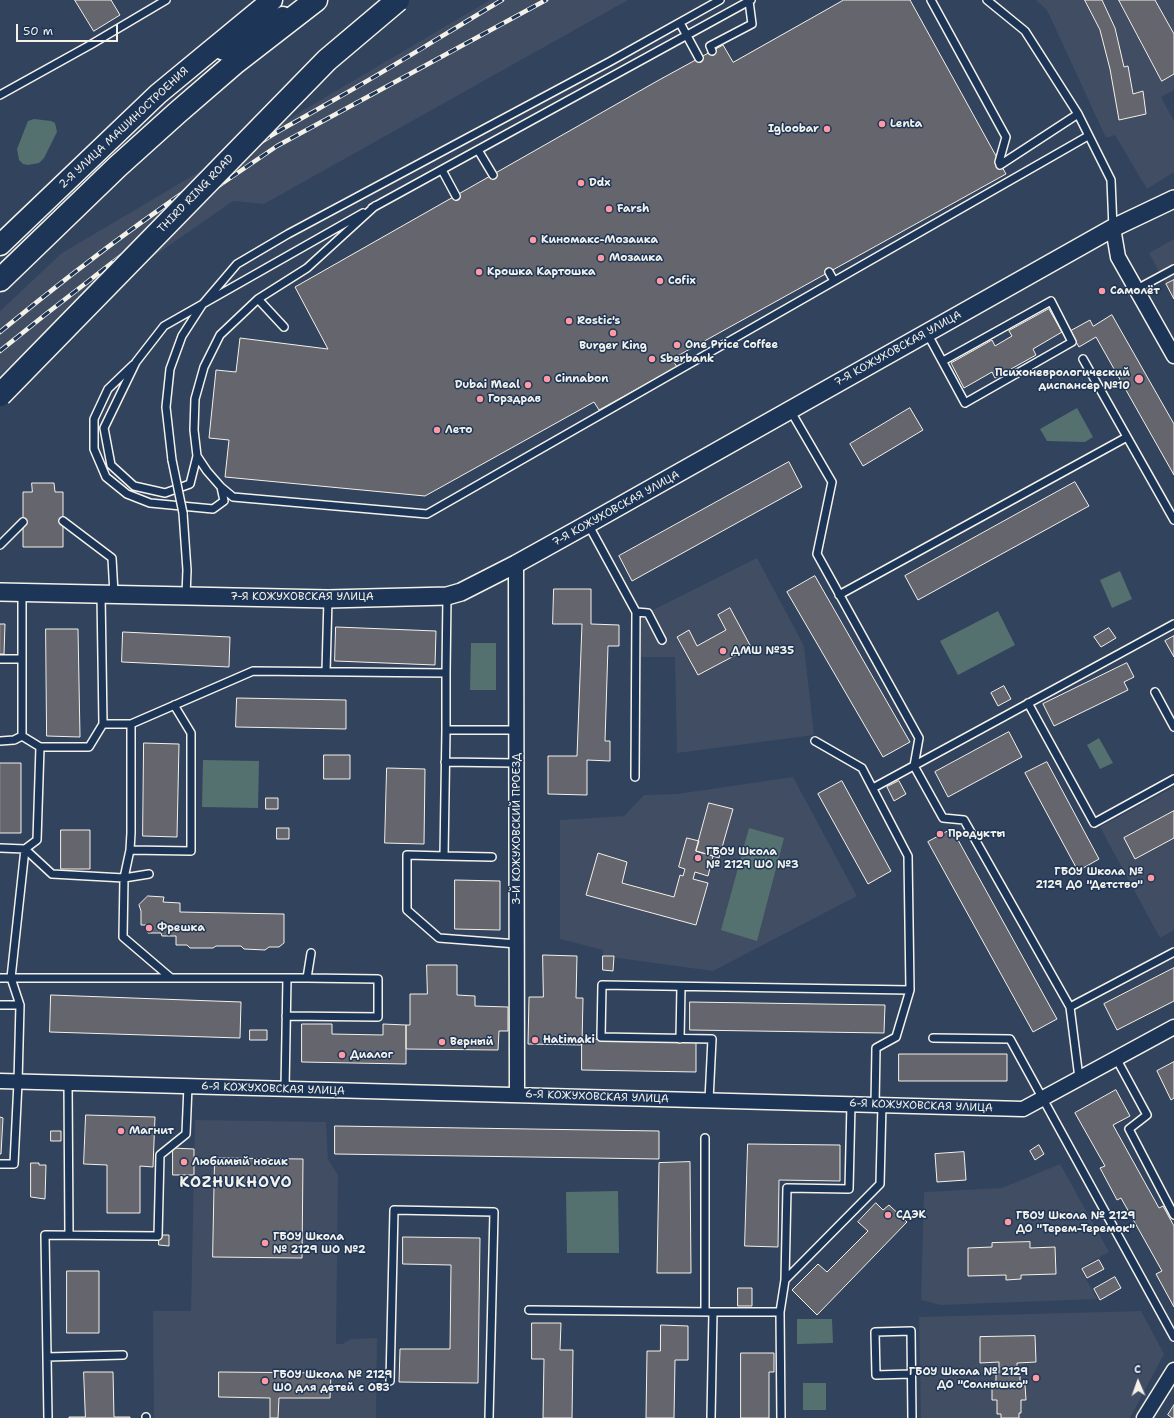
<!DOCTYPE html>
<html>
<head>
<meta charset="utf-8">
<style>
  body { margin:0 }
  #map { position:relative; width:1174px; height:1418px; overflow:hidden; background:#32435e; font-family:"Shantell Sans",sans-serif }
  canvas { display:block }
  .north { position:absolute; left:1118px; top:1362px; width:40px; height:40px; -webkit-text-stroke:3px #1d3557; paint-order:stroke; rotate:358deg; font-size:11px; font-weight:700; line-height:16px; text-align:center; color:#f4f1e8 }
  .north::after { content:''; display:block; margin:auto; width:14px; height:18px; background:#f4f1e8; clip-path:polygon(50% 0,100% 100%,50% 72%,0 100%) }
  .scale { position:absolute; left:16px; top:24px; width:102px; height:18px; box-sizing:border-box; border:2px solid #f4f1e8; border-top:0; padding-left:5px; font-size:12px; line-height:14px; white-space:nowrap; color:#f4f1e8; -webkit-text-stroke:3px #1d3557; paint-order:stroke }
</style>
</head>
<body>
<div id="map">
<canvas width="1174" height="1418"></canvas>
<div class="north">С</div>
<div class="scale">50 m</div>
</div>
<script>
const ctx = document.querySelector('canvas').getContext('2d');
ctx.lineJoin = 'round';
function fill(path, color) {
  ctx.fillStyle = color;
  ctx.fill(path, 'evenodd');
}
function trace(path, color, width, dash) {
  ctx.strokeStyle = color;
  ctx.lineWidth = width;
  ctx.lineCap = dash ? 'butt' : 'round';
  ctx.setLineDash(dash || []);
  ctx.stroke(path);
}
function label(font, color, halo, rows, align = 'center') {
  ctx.font = font + ' "Shantell Sans",sans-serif';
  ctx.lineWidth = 3;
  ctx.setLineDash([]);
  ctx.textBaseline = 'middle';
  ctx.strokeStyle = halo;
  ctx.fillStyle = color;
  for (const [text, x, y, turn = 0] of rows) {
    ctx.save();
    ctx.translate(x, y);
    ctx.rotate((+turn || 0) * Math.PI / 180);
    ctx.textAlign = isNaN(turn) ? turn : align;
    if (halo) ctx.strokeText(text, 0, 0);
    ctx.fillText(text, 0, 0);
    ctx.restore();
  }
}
fill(new Path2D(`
  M490 0H628L264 204 233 201 59 322 0 375V311L62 253Z
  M1036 0H1174V90L1161 97 1174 121V172L1147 189 1115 135 1106 138 1047 10Z
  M1174 239V299L1149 253Z
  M757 558 804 646 814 735 677 753 675 657H641V616Z
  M793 777 857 896 713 971 603 956V950L560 939V820L624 816 644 795 677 794Z
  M1174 787V930L1160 938 1100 827Z
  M195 1120 326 1122 328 1159 338 1175 336 1344H342L351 1339 377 1338 376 1418H154L153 1311H191Z
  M1060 1164 1109 1252 1080 1268 1097 1299 941 1305 921 1300 924 1192 1002 1188Z
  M1141 1311 1164 1354 1130 1418H921L919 1317Z`), '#414d62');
fill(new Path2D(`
  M34 119 51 121 55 123 57 132 44 158 39 163 28 165 23 164 19 160 17 149 28 121Z
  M1077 408 1093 437 1085 442 1047 441 1040 429Z
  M1120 571 1132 599 1112 608 1100 580Z
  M998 611 1015 645 958 675 940 641Z
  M471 643H496V690H470Z
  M1099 738 1113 763 1100 769 1087 745Z
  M203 760 259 761 258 808 202 807Z
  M749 828 784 838 757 941 721 930Z
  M618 1191 619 1253H567L566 1192Z
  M797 1319H832L833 1343 797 1344Z
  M803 1383H826V1410H803Z`), '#54716f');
const building = new Path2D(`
  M75 0H111L120 15 94 31Z
  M844 0H910L1006 174 672 359 677 367 599 410 594 402 425 496 225 477 229 440 209 438 216 370 236 372 240 338 328 349 295 287 659 80 723 45 733 62Z
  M1085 0H1102L1115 28 1124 67 1128 66 1133 94 1143 91 1146 114 1119 120 1110 69 1100 30Z
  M1119 0H1155L1174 34V74L1162 81Z
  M1174 280V299L1166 284Z
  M1049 309 1062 332 1033 349 1036 355 995 378 992 372 964 388 951 363 992 340 995 346 1012 336 1009 331Z
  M1112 315 1174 424V475L1096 337 1079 347 1070 331 1090 320 1093 326Z
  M910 408 923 430 863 466 850 444Z
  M789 462 802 487 632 581 619 556Z
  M1075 482 1089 506 918 600 905 576Z
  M32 483H54L55 492H63V547H23V492H32Z
  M815 576 910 742 883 757 787 592Z
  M554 589H591V624L619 625V646H608L605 741H610V761L587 760V795L548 794V756H577L582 624H553Z
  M730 608 751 647 698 675 677 637 689 630 697 646 726 630 718 615Z
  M0 624H5L4 654H0Z
  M336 627 436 631 435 665 335 661Z
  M1109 628 1116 638 1101 647 1094 637Z
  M46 629H78L80 737 47 736Z
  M123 632 230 637 229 667 122 662Z
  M1174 636V657L1165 641Z
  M1127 663 1134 677 1124 682 1128 690 1054 726 1043 704Z
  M1004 686 1011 699 998 706 991 693Z
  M237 698 346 700V729L236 727Z
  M1009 732 1022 757 948 797 935 772Z
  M144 743 179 744 177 837 143 836Z
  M324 755H350V779H324Z
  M1047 762 1099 859 1078 871 1025 773Z
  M0 763H21V833H0Z
  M387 768 425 769 424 844 385 843Z
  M842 781 891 871 868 884 818 794Z
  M899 781 906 794 894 801 887 787Z
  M266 798H278V809H266Z
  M709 803 733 809 719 858 696 851Z
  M1174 811V838L1135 859 1124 838Z
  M277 828H289V839H277Z
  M952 829 1057 1019 1033 1032 928 842Z
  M61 830H90V869H61Z
  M687 838 699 841 696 851 713 856 708 876 695 872 693 879 708 883 696 925 586 895 598 853 627 862 622 883 674 897 680 875 683 876 685 869 679 867Z
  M455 880 500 881V930L455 929Z
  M148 896 164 897 163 902 180 903V912L284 914V943L279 947H269L265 950 244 949 241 946H216L213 948H190L187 945H176V936H162L161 933H148V925H141V911L139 905Z
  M543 955 577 956 576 998H583L582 1045 528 1044 529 997H543Z
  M603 956H614L613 971 603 970Z
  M427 965H457V995L475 996V1006L508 1007V1031H499L498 1050 406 1049V1025H410V994H427Z
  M1174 968V1001L1117 1030 1104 1004Z
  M51 995 241 1002 240 1038 50 1032Z
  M690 1002 885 1005 884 1033 690 1030Z
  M302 1024H332V1034L383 1035V1024L406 1025V1064L302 1062Z
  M250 1030H267V1040H250Z
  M582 1039 696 1041V1072L582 1070Z
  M899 1054H1007V1081H899Z
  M1174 1062V1098L1171 1100 1157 1071Z
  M1116 1090 1130 1116 1113 1125 1159 1208 1163 1206 1174 1226V1307L1156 1274 1162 1271 1121 1198 1117 1200 1100 1168 1105 1166 1075 1113Z
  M86 1115 155 1117 153 1167 140 1166V1213H107V1165L84 1164Z
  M0 1117 3 1118 1 1154H0Z
  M335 1126 659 1131V1159L335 1154Z
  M51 1131H61V1141H51Z
  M748 1144 840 1145V1181L779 1180 778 1247 745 1246Z
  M1039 1145 1044 1154 1035 1160 1030 1151Z
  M173 1148 194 1149V1175H173Z
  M964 1152 966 1180 937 1182 935 1154Z
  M215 1158 303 1159 302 1258 213 1257Z
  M690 1162 691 1273H657L659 1163Z
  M31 1163H39V1165H46L45 1199 31 1197Z
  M876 1203 883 1210 889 1205 907 1222 817 1315 792 1290 818 1264 827 1272 868 1231 858 1222Z
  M159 1235H169V1246L159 1245Z
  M403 1237 480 1238 478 1383 399 1382 400 1349H450L451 1265 403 1264Z
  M1030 1242V1248L1055 1247 1056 1274 1021 1275V1279L1006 1280V1275L968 1276V1248L992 1247V1243Z
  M1099 1260 1104 1269 1087 1278 1082 1269Z
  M67 1271H99V1333H67Z
  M1115 1277 1121 1288 1100 1300 1094 1289Z
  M738 1288H752V1306H738Z
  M532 1323H561L560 1350H573L572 1418H543L544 1359H532Z
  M661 1325 688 1326V1360H675L674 1418H646L647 1351H660Z
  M1035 1336 1036 1362 1017 1363V1372H1020V1385H1025L1026 1400H1021V1413H1019V1418H1001V1414H997V1400H992V1386H996V1373H999V1362L980 1363V1337Z
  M741 1353H774V1372H769V1418H741Z
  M84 1372H113L114 1417H130V1418H69V1417H85Z
  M219 1372 331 1373 330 1398H279L278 1418H270V1398L219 1397Z
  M1174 1405V1418H1172L1168 1415Z`);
fill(building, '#64656d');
trace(building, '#f4f1e8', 1);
const service = new Path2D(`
  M931 0 1006 137 999 162
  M987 0 1025 31 1078 114 1111 180 1113 228
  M680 23 699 58
  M712 51 710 46 752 24 749 1
  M0 95 90 45 166 0
  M478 150 493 175
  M1000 165 1078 114
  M442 170 456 196
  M375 206 307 268 258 299 220 335 204 367 195 399 194 430 197 456 207 471 221 487 233 497 427 514 1088 136
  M372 208 751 0
  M829 272 834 281
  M1137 289 1174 269
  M258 299 284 327
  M927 333 965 403 1072 342 1051 301 943 361
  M1083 359 1174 520
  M133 365 108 389 94 419V449L106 477 127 494 150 503 213 509 224 501 221 487
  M790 410 832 482 817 554 919 738 914 766 943 818 964 820 1070 1007 1079 1078
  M197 456 190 484 165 493 134 486 111 465 104 428 136 362 164 326 363 213
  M172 460 166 407 170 369 182 336 202 305 237 264 288 234 611 61 720 0
  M183 513 187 570 186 596
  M63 521 112 558 114 594
  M588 524 636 612 635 777
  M0 545 23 522
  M101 594 103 724
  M839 595 1127 437
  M636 612 648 613 662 640
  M0 659H22
  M326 671 328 599
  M446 673V730H516
  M1155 692 1174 727
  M1028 703 1094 823 1174 779
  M131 724V833L130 850 124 878 123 937 171 978H287L285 1089
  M446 730 444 856 407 855V910L439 938 517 944
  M0 741 14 740 22 736
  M815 741 862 768 908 856 910 990 896 1037 876 1048 875 1105
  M40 747H89L103 724H131L253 671 446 673 447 596
  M445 762 516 763
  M873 788 1174 624
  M0 848 25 849 52 874 124 878 149 874
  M130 850 191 851V733L174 705
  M444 856 492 857
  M0 978H171
  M287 978H307L311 953
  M0 1005H20
  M1070 1007 1174 952
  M286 1016 378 1017V979L307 978
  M933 1038 1010 1039 1174 1337
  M680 1039 681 987
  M1116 1058 1147 1115 1129 1129 1174 1215
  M68 1083 69 1235
  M709 1100 712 1039 601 1037 602 985 910 990
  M0 1164H14L18 1082 20 1005 11 978 25 849 37 840 40 747 22 736V593
  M785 1280 787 1188 849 1189 851 1104
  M529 1310 713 1312
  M705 1312V1138
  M780 1312 781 1418
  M47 1357 123 1355
  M911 1374 876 1375 875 1332 911 1331 912 1418
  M390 1381 394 1210 494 1212 489 1418
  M146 1417V1418
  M48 1418 45 1235 158 1236 160 1155 186 1134 188 1086
  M711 1418 713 1312H780L785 1280 880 1184 882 1105`);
const minor = new Path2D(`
  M1113 228 1118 257 1174 356
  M516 564 517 1095
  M0 1081 1023 1109 1174 1027
  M1144 1418 1174 1370`);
const tertiary = new Path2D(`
  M0 592 328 599 447 596 461 592 516 564 588 524 1113 228 1174 199`);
const secondary = new Path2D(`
  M224 50 283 17
  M0 245 158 94 272 0`);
const primary = new Path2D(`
  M0 280 117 167 177 113 236 62 316 0`);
trace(service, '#f4f1e8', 10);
trace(minor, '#f4f1e8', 17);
trace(tertiary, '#f4f1e8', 20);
trace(secondary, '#f4f1e8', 23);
trace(primary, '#f4f1e8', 25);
trace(service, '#1d3557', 7);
trace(minor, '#1d3557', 14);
trace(tertiary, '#1d3557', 17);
trace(secondary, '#1d3557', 20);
trace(primary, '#1d3557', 22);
const rail = new Path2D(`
  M0 332C86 261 177 193 272 135 289 125 308 115 325 105 385 72 443 35 502 0
  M0 351 46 314 113 262 192 204 277 146 546 0`);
trace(rail, '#f4f1e8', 4.5);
trace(rail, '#1d3557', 3, [9]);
const serviceBridge = new Path2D(`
  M172 460 183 513`);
const primaryBridge = new Path2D(`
  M0 395 327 60 398 0`);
trace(serviceBridge, '#f4f1e8', 10, []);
trace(primaryBridge, '#f4f1e8', 25, []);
trace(serviceBridge, '#1d3557', 7);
trace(primaryBridge, '#1d3557', 22);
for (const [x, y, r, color] of [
  [882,124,4,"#ff9aa2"],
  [827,129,4,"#ff9aa2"],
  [581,183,4,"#ff9aa2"],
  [609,209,4,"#ff9aa2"],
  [533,240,4,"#ff9aa2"],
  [601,258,4,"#ff9aa2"],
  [479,272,4,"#ff9aa2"],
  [660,281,4,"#ff9aa2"],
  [1102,291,4,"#ff9aa2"],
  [569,321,4,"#ff9aa2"],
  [613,333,4,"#ff9aa2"],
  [677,345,4,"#ff9aa2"],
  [652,359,4,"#ff9aa2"],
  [547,379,4,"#ff9aa2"],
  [1139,379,5,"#ff9aa2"],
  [528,385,4,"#ff9aa2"],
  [480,399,4,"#ff9aa2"],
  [437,430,4,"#ff9aa2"],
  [723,651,4,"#ff9aa2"],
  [940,834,4,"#ff9aa2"],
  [698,858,4,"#ff9aa2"],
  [1151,878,4,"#ff9aa2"],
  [149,928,4,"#ff9aa2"],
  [535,1040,4,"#ff9aa2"],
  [442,1042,4,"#ff9aa2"],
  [342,1055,4,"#ff9aa2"],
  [121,1131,4,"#ff9aa2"],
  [184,1162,4,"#ff9aa2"],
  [888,1215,4,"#ff9aa2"],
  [1008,1222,4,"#ff9aa2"],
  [265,1243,4,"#ff9aa2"],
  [1036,1378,4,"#ff9aa2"],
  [265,1381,4,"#ff9aa2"]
]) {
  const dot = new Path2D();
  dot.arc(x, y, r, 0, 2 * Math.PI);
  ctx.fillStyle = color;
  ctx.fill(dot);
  trace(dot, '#1d3557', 1.5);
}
label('bold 11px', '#f4f1e8', '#1d3557', [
  ["Lenta",890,124],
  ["Igloobar",819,129,"right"],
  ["Ddx",589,183],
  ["Farsh",617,209],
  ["Киномакс-Мозаика",541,240],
  ["Мозаика",609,258],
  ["Крошка Картошка",487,272],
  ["Cofix",668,281],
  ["Самолёт",1110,291],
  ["Rostic's",577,321],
  ["One Price Coffee",685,345],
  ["Burger King",613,346,"center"],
  ["Sberbank",660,359],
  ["Психоневрологический",1130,373,"right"],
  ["диспансер №10",1130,386,"right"],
  ["Cinnabon",555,379],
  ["Dubai Meal",520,385,"right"],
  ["Горздрав",488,399],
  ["Лето",445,430],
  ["ДМШ №35",731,651],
  ["Продукты",948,834],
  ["ГБОУ Школа",706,852],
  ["№ 2129 ШО №3",706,865],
  ["ГБОУ Школа №",1143,872,"right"],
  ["2129 ДО \"Детство\"",1143,885,"right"],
  ["Фрешка",157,928],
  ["Hatimaki",543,1040],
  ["Верный",450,1042],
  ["Диалог",350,1055],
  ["Магнит",129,1131],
  ["Любимый носик",192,1162],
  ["СДЭК",896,1215],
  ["ГБОУ Школа № 2129",1016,1216],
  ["ДО \"Терем-Теремок\"",1016,1229],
  ["ГБОУ Школа",273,1237],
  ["№ 2129 ШО №2",273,1250],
  ["ГБОУ Школа № 2129",1028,1372,"right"],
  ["ДО \"Солнышко\"",1028,1385,"right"],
  ["ГБОУ Школа № 2129",273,1375],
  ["ШО для детей с ОВЗ",273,1388]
], 'left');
label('11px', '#f4f1e8', '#1d3557', [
  ["2-Я УЛИЦА МАШИНОСТРОЕНИЯ",124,128,-43],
  ["THIRD RING ROAD",196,194,-46],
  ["7-Я КОЖУХОВСКАЯ УЛИЦА",898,349,-29],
  ["7-Я КОЖУХОВСКАЯ УЛИЦА",616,509,-29],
  ["7-Я КОЖУХОВСКАЯ УЛИЦА",302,597],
  ["3-Й КОЖУХОВСКИЙ ПРОЕЗД",517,829,-90],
  ["6-Я КОЖУХОВСКАЯ УЛИЦА",273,1089,2],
  ["6-Я КОЖУХОВСКАЯ УЛИЦА",597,1097,2],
  ["6-Я КОЖУХОВСКАЯ УЛИЦА",921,1106,2]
]);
ctx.letterSpacing = '1px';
label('bold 15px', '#f4f1e8', '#1d3557', [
  ["KOZHUKHOVO",236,1183]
]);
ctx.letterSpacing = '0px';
</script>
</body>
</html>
